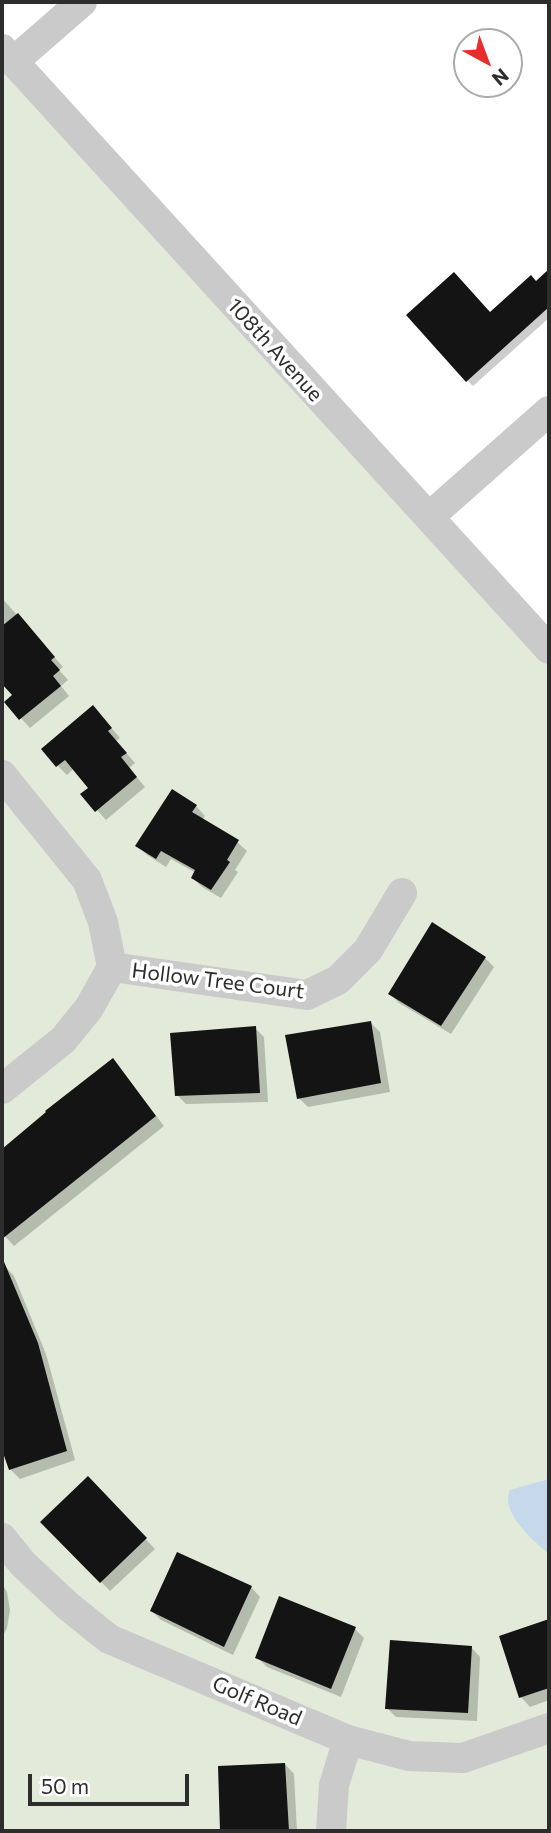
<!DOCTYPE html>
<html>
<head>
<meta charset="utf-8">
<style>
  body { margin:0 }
  #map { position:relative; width:551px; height:1833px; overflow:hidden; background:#fff; font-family:Commissioner,sans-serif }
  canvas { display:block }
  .frame { position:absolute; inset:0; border:4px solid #2d2d2d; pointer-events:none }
  .north { position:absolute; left:453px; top:28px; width:70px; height:70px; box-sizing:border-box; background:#fff; border:2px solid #ababab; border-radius:50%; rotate:139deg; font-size:19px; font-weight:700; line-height:28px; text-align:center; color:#2d2d2d }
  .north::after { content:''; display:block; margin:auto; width:24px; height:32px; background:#e62e2d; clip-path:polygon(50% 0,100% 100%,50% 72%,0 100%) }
  .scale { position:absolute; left:28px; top:1774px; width:161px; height:32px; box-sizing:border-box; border:4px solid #2d2d2d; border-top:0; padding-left:9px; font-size:21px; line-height:24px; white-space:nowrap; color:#2d2d2d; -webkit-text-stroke:5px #fff; paint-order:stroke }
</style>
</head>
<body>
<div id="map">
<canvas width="551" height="1833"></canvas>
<div class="frame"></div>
<div class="north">N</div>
<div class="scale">50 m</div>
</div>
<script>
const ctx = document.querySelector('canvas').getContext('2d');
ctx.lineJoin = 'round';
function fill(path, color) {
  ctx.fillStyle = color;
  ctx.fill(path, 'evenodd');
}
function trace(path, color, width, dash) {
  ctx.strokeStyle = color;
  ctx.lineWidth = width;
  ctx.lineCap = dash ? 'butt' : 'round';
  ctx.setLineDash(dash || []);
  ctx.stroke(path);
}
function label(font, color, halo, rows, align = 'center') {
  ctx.font = font + ' Commissioner,sans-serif';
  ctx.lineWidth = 7;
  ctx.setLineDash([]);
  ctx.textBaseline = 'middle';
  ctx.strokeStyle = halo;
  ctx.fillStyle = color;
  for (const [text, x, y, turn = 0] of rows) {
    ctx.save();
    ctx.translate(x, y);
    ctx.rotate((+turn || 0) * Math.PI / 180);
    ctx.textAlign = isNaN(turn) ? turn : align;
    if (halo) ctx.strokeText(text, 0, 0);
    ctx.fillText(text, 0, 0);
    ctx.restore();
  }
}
fill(new Path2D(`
  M2 55 549 647V1831H2Z`), '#e2ebda');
fill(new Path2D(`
  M549 1479V1554C533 1541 499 1511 510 1490Z`), '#c6d9eb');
fill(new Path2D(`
  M548 273 549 318 473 386 467 380 491 314 536 283Z
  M2 598 63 667 59 670 68 680 61 686 69 696 30 728 6 702 14 696 2 681Z
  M102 717 120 738 116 741 135 763 129 768 145 787 106 820 83 794 91 788 74 768 67 775 58 766Z
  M196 806 205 816 202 820 237 842 247 851 235 870 238 872 221 898 202 887 193 878 196 873 171 859 166 867 147 855 138 846Z
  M485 958 494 967 451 1034 399 1003 390 994Z
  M371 1023 380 1032 390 1092 308 1107 299 1098Z
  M255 1028 264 1037 268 1102 186 1104 177 1095Z
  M121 1070 164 1126 14 1246 2 1233V1151L48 1113Z
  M5 1266 14 1276 46 1354 75 1460 20 1479 10 1469 2 1445V1267Z
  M88 1479 155 1549 110 1591 43 1522Z
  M2 1584 7 1592 10 1610 7 1628 2 1638Z
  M251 1587 260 1597 233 1655 161 1620 152 1611Z
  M549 1621V1700L530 1707 521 1697 502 1637Z
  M355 1629 364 1638 341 1697 267 1667 258 1658Z
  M471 1647 480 1657 477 1721 396 1717 387 1708Z
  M285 1764 294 1774 297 1831H222L219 1768Z`), '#0003');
fill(new Path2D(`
  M549 269V307L466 382 406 315 454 272 490 312 531 275 536 281Z
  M18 613 55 657 51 660 60 670 53 676 61 686 19 720 4 702 12 695 2 684V626Z
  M93 705 112 728 108 731 127 753 121 757 137 777 95 812 80 794 88 788 65 760 56 767 41 749Z
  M172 789 197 805 192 812 239 840 227 860 230 862 211 890 191 878 195 870 161 851 156 859 135 846Z
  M432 922 486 957 441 1026 388 994Z
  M371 1021 381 1083 297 1099 285 1035Z
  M256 1026 260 1093 175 1096 170 1033Z
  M113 1058 156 1116 2 1239V1149L46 1112 45 1111Z
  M2 1257 38 1343 67 1451 9 1470 2 1450Z
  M88 1476 147 1538 100 1583 40 1522Z
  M177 1552 252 1586 224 1647 150 1611Z
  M279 1596 356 1627 331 1689 255 1658Z
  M549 1619V1688L519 1698 499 1636Z
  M390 1640 472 1646 468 1713 385 1709Z
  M285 1763 289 1831H220L218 1766Z`), '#141414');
trace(new Path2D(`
  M2 49 549 649
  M13 62 82 2
  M429 517 549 411
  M2 775 87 880 103 922 112 967 89 1008 63 1040 2 1089
  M112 967 307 995 338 980 368 950 402 893
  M2 1538 23 1564 68 1606 109 1639 348 1740 409 1756 463 1758 549 1728
  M331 1831 334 1785 348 1740`), '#cacaca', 30);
label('21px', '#2d2d2d', '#fff', [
  ["108th Avenue",275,350,48],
  ["Hollow Tree Court",218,981,7],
  ["Golf Road",257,1701,23]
]);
</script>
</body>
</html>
